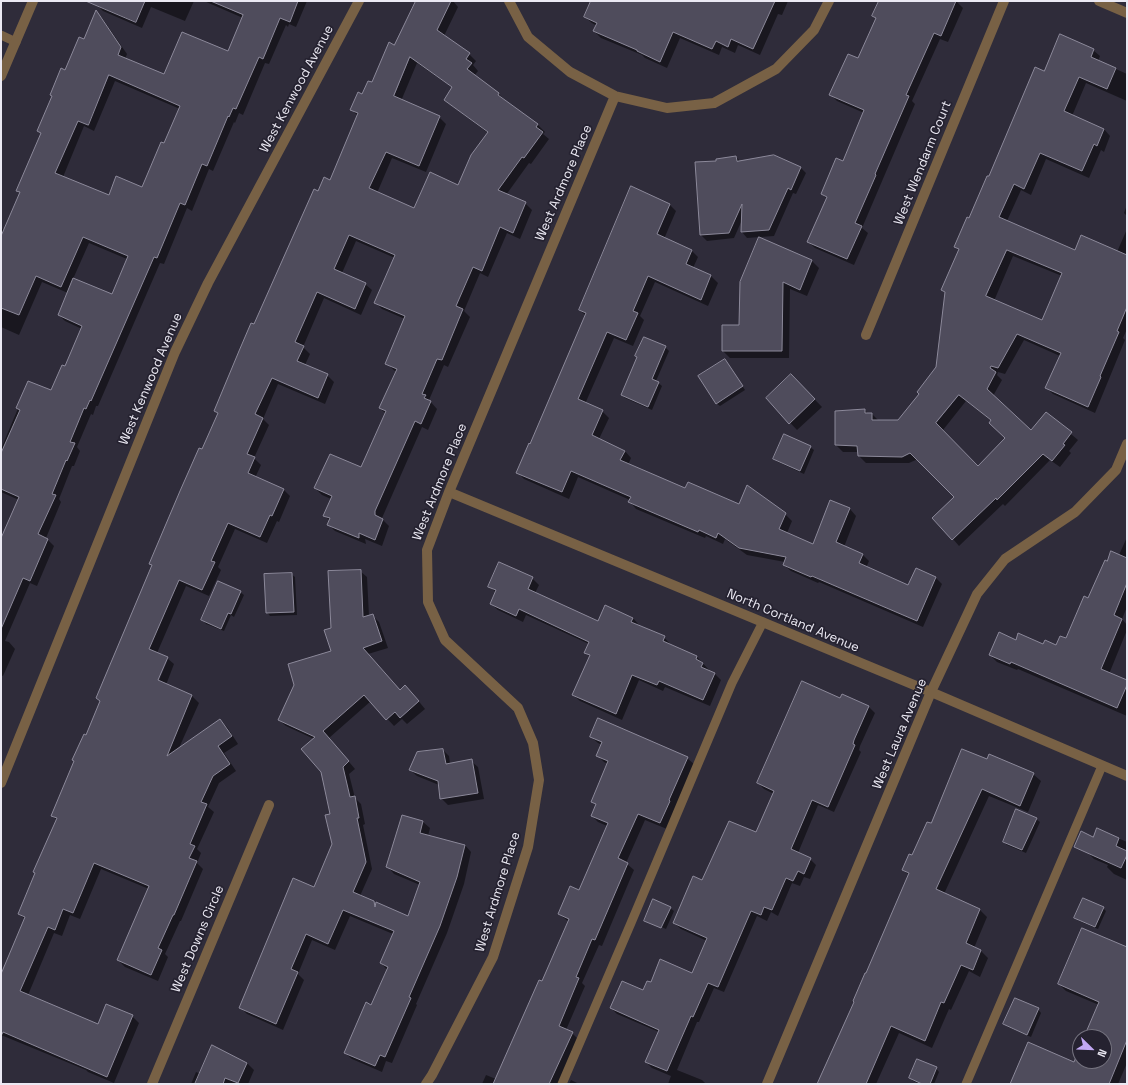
<!DOCTYPE html>
<html>
<head>
<meta charset="utf-8">
<style>
  body { margin:0 }
  #map { position:relative; width:1128px; height:1085px; overflow:hidden; background:#2f2c3a; font-family:"Space Grotesk",sans-serif }
  canvas { display:block }
  .frame { position:absolute; inset:0; border:2px solid #ebe9f3; pointer-events:none }
  .north { position:absolute; left:1072px; top:1029px; width:40px; height:40px; box-sizing:border-box; background:#252230; border:1px solid #74727e; border-radius:50%; rotate:113deg; font-size:11px; font-weight:700; line-height:16px; text-align:center; color:#ebe9f3 }
  .north::after { content:''; display:block; margin:auto; width:14px; height:18px; background:#c1a8f3; clip-path:polygon(50% 0,100% 100%,50% 72%,0 100%) }
</style>
</head>
<body>
<div id="map">
<canvas width="1128" height="1085"></canvas>
<div class="frame"></div>
<div class="north">N</div>
</div>
<script>
const ctx = document.querySelector('canvas').getContext('2d');
ctx.lineJoin = 'round';
function fill(path, color) {
  ctx.fillStyle = color;
  ctx.fill(path, 'evenodd');
}
function trace(path, color, width, dash) {
  ctx.strokeStyle = color;
  ctx.lineWidth = width;
  ctx.lineCap = dash ? 'butt' : 'round';
  ctx.setLineDash(dash || []);
  ctx.stroke(path);
}
function label(font, color, halo, rows, align = 'center') {
  ctx.font = font + ' "Space Grotesk",sans-serif';
  ctx.lineWidth = 3.5;
  ctx.setLineDash([]);
  ctx.textBaseline = 'middle';
  ctx.strokeStyle = halo;
  ctx.fillStyle = color;
  for (const [text, x, y, turn = 0] of rows) {
    ctx.save();
    ctx.translate(x, y);
    ctx.rotate((+turn || 0) * Math.PI / 180);
    ctx.textAlign = isNaN(turn) ? turn : align;
    if (halo) ctx.strokeText(text, 0, 0);
    ctx.fillText(text, 0, 0);
    ctx.restore();
  }
}
fill(new Path2D(`
  M99 1H194L185 21 151 7 142 28 103 11 97 5Z
  M204 1H307L296 27 289 24 288 27 286 25 269 64 265 63 243 115 239 113 235 123 234 122 213 171 209 169 192 211 187 208 164 264 160 263 98 406H96L93 415 91 414 77 447 80 451 74 466H72L59 499 61 502 46 538 54 546 37 586 30 583 5 641 9 642 15 649 3 676 1 675V541L19 500 1 492V449L29 382 51 392 66 368 82 329 65 321 59 315 68 293 42 282 19 335 1 327V228L5 230 20 193 18 190 42 134 38 131 65 71 84 40 96 12 102 18 127 54 125 59 165 76 228 53 243 18ZM115 81 180 109 164 144 143 189 109 196 63 177 84 126 94 131ZM89 243 127 259 112 295 73 279Z
  M417 1H453L458 7 444 36 469 54 476 61 473 65 478 71 474 76 499 94 505 101 538 125 545 132 543 134 549 139 531 164 529 163 506 195 525 203 532 210 520 239 507 233 488 277 480 273 464 311 470 317 448 367 444 365 429 400 437 409 428 430 422 427 382 518V519L389 526 382 546 365 539 366 544 335 531 328 524 330 521 325 516 331 499 322 495 315 488 362 468 386 414 380 408 396 372 386 363 405 319 382 309 375 302 395 258 356 241 342 273 365 284 372 290 361 315 324 298 303 347 310 354 305 365 327 375 334 382 325 404 278 384 263 419 269 425 254 458 261 465 255 478 283 489 290 496 279 522 277 521 267 543 235 529 218 567 221 570 209 596 186 586 157 653 167 658 174 664 166 685 192 696 199 703 179 748 220 721 227 727 238 744 224 753 236 771 219 783 208 807 214 812 197 849 201 853 197 863 203 869 181 921H180L165 954 168 957 158 981 125 967 118 960 149 889 101 869 80 919 70 915 62 936 54 933 28 995 98 1025 132 1016 139 1023 114 1083 88 1072 86 1070 1 1035V975L25 919 19 914 57 820 52 816 101 702 97 698 218 414 215 411 254 326 318 193 331 181 358 116 351 109 372 84 395 46ZM417 63 453 88 445 100 452 106 488 133 459 186 415 209 377 193 392 158 426 172 446 124 439 117 401 101ZM166 659H168L157 685 155 684Z
  M592 1H788L782 15 778 14 760 55 738 45 735 53 722 47 719 55 680 38 667 68 645 58 642 55 601 38 594 31 597 26 592 23 585 17Z
  M880 1H956L963 8 948 42 940 39 912 101 915 104 862 228 868 233 854 265 815 248 808 242 827 199 822 194 843 162 864 113 837 101 830 94 859 60 877 19 874 16Z
  M1093 50 1100 56 1098 61 1127 74V101L1086 83 1072 116 1104 129 1110 136 1104 152 1101 150 1089 178 1046 159 1031 195 1021 190 1007 221 1075 251 1117 252 1127 229V329L1123 338 1125 340 1095 413 1053 394 1047 388 1060 356 1024 340 1005 374 998 372 997 375 1002 380 993 396 1032 431 1046 413 1078 440 1069 451 1071 453 1060 467 1050 460 1005 506 1003 504 959 546 953 539 955 497 918 459 909 463H866L859 456V452H843L836 445 865 410 868 414H872L879 421H899L921 394 937 368 946 294 942 290 959 251 956 247 989 178 1045 73ZM1013 256 1062 276 1043 322 994 301ZM966 401 992 421 1007 438 978 467 943 430Z
  M736 157 740 161 800 167 806 173 796 194 793 193 774 236 747 238 742 232V220L734 238 707 241 701 235 696 163 717 162Z
  M669 204 676 211 664 239 691 250 698 257 693 268 711 276 718 283 708 306 655 282 640 316 644 320 633 346 614 338 585 404 602 411 609 418 599 439 625 451 631 458 628 465 686 490 739 505 785 514 792 521 787 533 813 545 831 502 850 509 856 516 844 547 862 554 869 561 866 568 909 586 935 577 942 584 923 627 819 582 818 583 791 571 784 565 785 562 747 555 725 539 723 544 706 536 705 538 636 509 630 502V500L578 477 569 499 524 479 517 472 530 445 586 316 580 310Z
  M1127 205V216L1124 213Z
  M760 239 812 261 819 268 807 296 790 289 789 358H730L723 351 740 326Z
  M665 347 669 351 656 381 662 386 652 410 625 398 622 395 638 358Z
  M725 360 745 390 720 406 716 403Z
  M791 375 822 407 797 430 767 398Z
  M810 447 814 450 804 474 778 462 774 459Z
  M1127 537V607L1122 619 1127 625V630L1109 674 1127 681V716L1018 669 1017 670 997 662 990 655 1016 641 1056 646 1066 640 1107 563 1119 555Z
  M499 564 532 578 539 585 535 593 598 623 633 618 639 625 638 626 664 637 670 644V645L697 657 709 670 708 671 715 674 721 680 710 706 665 687 663 691 639 680 622 720 580 701 573 695 590 657 586 652 589 644 526 615 523 622 498 610 491 604 496 593 490 586Z
  M360 571 367 577 369 616 372 615 379 622 388 648 368 654 400 691 412 693 425 709 407 724 402 719 394 726 371 701 329 738 355 769 349 774 355 798 361 804 365 824 363 825 372 869 360 896 373 902 376 905 408 918 420 885 394 874 388 867 402 816 423 822 430 828 428 836 465 845 471 852 464 884 447 933 416 1004 417 1005 392 1063 386 1061 382 1072 352 1059 345 1053 372 1006 387 970 381 963 393 934 350 916 335 950 312 940 298 974 304 980 283 1030 247 1014 241 1008 314 889 333 844 332 814 314 739 286 726 279 720 332 652V628Z
  M291 574 295 577 297 615 270 616 267 612Z
  M240 592 244 595 234 617 231 615 224 631 206 624 203 620Z
  M841 699 869 707 875 713 860 746 859 750 861 752 834 812 818 805 798 853 810 859 816 865 810 879 804 877 800 886 792 883 778 916 771 912 767 921 757 916 724 992 714 988 699 1022H697L677 1070 702 1080 706 1084H668L671 1076 652 1068 646 1062 659 1032 617 1014 611 1008 644 992 651 984 693 974 707 941 681 929 674 923 703 881 757 834 774 794 764 789 758 783Z
  M591 737 687 758 694 764 667 829 645 820 626 863 634 870 602 946 599 945 582 983 585 986 566 1030 572 1033 579 1040 565 1084H482L486 1075 496 1079 542 983 569 922 559 914 580 891 607 826 598 822 592 816 597 805 592 801 608 764 604 762 598 756 602 745 598 743Z
  M443 750 449 756 450 764 471 761 478 767 484 799 448 805 441 798 439 785 417 776 410 770Z
  M987 761 1033 774 1041 781 1028 812 989 796 944 894 980 910 987 917 974 948 981 951 988 958 980 977 969 971 951 1010 949 1009 932 1048 899 1033 876 1084H819L909 875 903 870 913 857 931 825Z
  M1036 819 1040 822 1026 853 1007 845 1004 842Z
  M1097 829 1127 842V880L1114 874 1107 867 1108 865 1094 859 1087 852Z
  M670 908 674 911 666 929 648 921V923L645 920Z
  M1103 908 1106 911 1098 929 1079 921 1075 917Z
  M1127 945V1063L1118 1084H1010L1029 1043 1074 1063 1080 1050V1061H1104V1037H1085L1099 1005 1066 991 1059 984 1126 948Z
  M1038 1009 1041 1013 1031 1037 1008 1027 1005 1024Z
  M247 1063 254 1070 248 1084H191L196 1072 201 1074Z
  M936 1068 939 1072 934 1084H920L913 1081 910 1078Z
  M571 1080 579 1084H569Z`), '#0007');
const building = new Path2D(`
  M86 1H145L136 22Z
  M211 1H298L290 22 280 18 263 59 259 57 236 109 233 108 229 117 228 116 207 166 202 164 185 205 180 203 157 258 154 257 91 401 90 400 86 409 84 408 70 442 75 443 67 461 66 460 52 494 56 495 38 534 48 539 30 581 23 578 1 629V538L19 497 1 489V453L20 410 16 408 28 381 51 390 62 365 65 366 82 326 58 315 73 278 112 294 128 256 83 237 61 287 36 276 19 315 1 308V236L20 192 16 191 41 133 37 131 52 96 50 95 61 68 65 70 79 37 84 39 96 10 121 47 118 55 164 74 182 32 228 51 243 15ZM109 75 180 106 164 143 161 142 142 187 116 176 109 195 55 173 78 121 88 125Z
  M416 1H451L437 30 470 53 466 59 472 63 467 69 499 93 498 95 538 124 536 127 543 132 524 158 522 157 498 190 526 202 513 233 500 227 482 271 473 267 456 306 463 309 442 360 437 359 422 394 426 395 424 398 431 401 421 424 415 421 375 511V515L383 519 375 540 359 533V538L327 525 330 518 323 516 332 496 314 488 330 454 361 467 386 411 379 408 397 369 385 364 405 316 374 303 395 255 349 235 334 269 366 283 355 309 317 292 295 342 304 346 297 361 328 374 318 398 272 378 255 414 263 418 247 454 255 457 248 473 284 489 272 516 270 515 260 537 228 523 211 561 215 562 202 590 179 580 149 649 168 657 158 680 192 695 167 756 220 719 232 736 218 746 230 764 213 776 201 802 207 804 190 844 195 846 189 858 197 861 174 915H173L158 948 162 950 151 975 117 960 149 886 94 863 73 913 63 909 55 930 48 927 20 991 98 1024 106 1004 133 1015 107 1077 3 1032 1 1036V974L25 917 18 914 35 873 33 872 57 818 51 816 74 761 72 760 84 734 86 735 100 701 96 698 152 565 149 564 180 491 199 448 202 449 218 413 214 411 239 351 251 323 254 324 314 189 318 191 324 177 330 180 358 113 350 110 358 92 362 94 368 81 372 82 389 42 394 45ZM410 57 452 87 444 100 488 132 471 155 458 185 430 172 414 208 369 188 386 152 419 166 440 116 394 96Z
  M591 1H775L753 49 731 39 728 47 716 41 712 49 673 32 660 62 637 51V50L593 31 597 23 584 17Z
  M879 1H956L941 36 934 33 906 95 909 96 875 174 876 175 855 223 862 226 847 259 807 242 827 197 821 194 836 158 843 161 864 110 829 95 848 54 858 58 876 18 872 16Z
  M1060 34 1094 49 1091 57 1116 68 1107 89 1079 77 1064 111 1104 129 1097 146 1094 144 1082 171 1040 153 1024 189 1014 184 999 217 1075 250 1081 235 1127 255V307L1117 331 1119 332 1100 376 1101 377 1088 407 1045 388 1061 353 1017 334 998 368 991 366 990 368 996 372 987 389 1031 430 1046 412 1072 432 1063 444 1065 445 1052 461 1043 454 997 500 996 498 952 540 932 518 954 497 910 453 902 457 858 456 857 446 835 445V411L865 409V413H872V420H898L919 394 917 392 936 367 945 292 941 290 959 249 954 247 967 217 969 218 987 176H989L1035 67 1044 71ZM1007 250 1062 273 1042 320 986 296ZM959 395 991 420 989 423 1005 438 978 466 936 423Z
  M774 155 801 167 791 190 788 188 769 230 741 232 742 204 729 233 700 235 695 162 716 161V159L736 156 737 161Z
  M631 186 670 204 657 234 692 250 686 264 711 275 701 300 648 276 633 311 638 313 626 340 607 332 578 399 603 410 592 435 625 451 620 460 685 488 688 482 739 504 747 485 786 513 779 529 813 544 830 500 850 508 836 542 863 554 859 563 908 585 916 568 936 577 917 621 812 576 811 577 783 565 786 557 739 548 718 533 716 538 699 530 698 532 628 502 631 497 571 471 562 492 516 473 529 443 530 444 586 313 579 310Z
  M759 237 812 260 800 290 783 282 782 351H722V325H739L740 282Z
  M644 337 666 346 652 379 659 382 648 407 621 395 637 357 635 356Z
  M725 359 743 386 716 404 698 376Z
  M791 374 815 399 789 424 766 398Z
  M784 434 811 446 800 471 773 459Z
  M1111 551 1127 558V583L1114 615 1122 619 1101 669 1127 680V685L1117 708 1011 662 1010 664 989 655 999 632 1016 640 1018 633 1043 644 1045 640 1056 645 1060 636 1066 638 1084 596 1088 598 1105 560 1107 561Z
  M499 562 533 577 528 589 598 621 605 605 633 618 631 622 665 636 663 641 697 656 696 659 703 663 701 667 715 673 703 700 659 681 657 685 632 675 616 714 572 695 590 655 584 653 589 642 519 609 516 616 490 604 496 590 488 587Z
  M361 570 363 617 373 614 382 641 363 648 400 690 405 685 419 701 400 718 395 712 386 720 364 695 323 731 349 761 343 767 350 797 355 796 359 818H357L366 862 353 892 374 901 375 907 376 902 408 916 420 882 386 867 402 815 423 821 420 833 465 845 457 877 440 926 409 997 411 998 385 1057 380 1055 375 1066 344 1053 366 1002 371 1005 388 967 380 963 394 931 343 910 328 944 306 934 291 969 298 972 276 1024 239 1008 293 878 314 887 332 844 325 815 330 814 321 772 301 749 315 737 278 720 294 685 288 664 331 651 324 630 331 628 328 571Z
  M292 573 294 612 266 613 264 574Z
  M218 581 241 591 231 614 228 613 221 629 201 620Z
  M802 681 840 698 842 694 869 706 854 740 853 744 855 745 828 807 812 800 791 849 811 858 804 874 798 871 793 881 786 878 772 910 764 907 761 915 751 911 718 987 708 983 693 1017 691 1016 667 1071 645 1062 659 1030 610 1008 622 981 643 990 647 981 651 982 660 959 692 973 707 938 673 923 693 876 702 880 729 821 756 832 774 791 757 783Z
  M598 718 688 757 669 800 670 801 660 823 638 814 618 858 628 863 595 940 592 939 576 977 579 978 559 1026 573 1032 549 1084H493L539 980 542 981 569 919 558 914 570 886 579 890 608 823 591 816 596 804 591 802 608 761 596 756 602 742 590 737Z
  M443 749 446 764 472 759 478 793 440 799 438 781 409 770 417 752Z
  M962 749 987 759 989 754 1034 773 1020 806 982 789 936 889 980 909 966 943 981 950 973 970 961 965 944 1003 941 1002 925 1041 891 1026 866 1084H817L854 1002 853 1001 865 973H866L909 873 902 870 909 854 912 855 927 822 931 823Z
  M1016 809 1037 818 1022 850 1003 842Z
  M1097 828 1119 838 1116 846 1127 851V855L1121 868 1074 847 1081 831 1093 837Z
  M1083 898 1104 907 1095 927 1074 918Z
  M653 899 671 907 661 928 644 921Z
  M1082 928 1127 947V1040L1109 1084H1010L1028 1042 1074 1062 1080 1047V1061H1104V1037H1084L1099 1002 1058 984Z
  M1015 998 1039 1008 1027 1035 1003 1024Z
  M212 1045 247 1063 238 1083 225 1078 223 1084H195Z
  M917 1059 937 1067 930 1084H922L909 1078Z`);
fill(building, '#4f4c5c');
trace(building, '#8c899a', 1);
trace(new Path2D(`
  M1 35 16 42
  M562 1084 631 923 732 683 763 622
  M966 1084 1102 766`), '#786145', 9);
trace(new Path2D(`
  M509 1 528 37 570 72 615 96 667 108 714 103 776 69 814 30 829 1
  M1099 1 1127 13
  M866 335 1004 1
  M449 492 931 692 1127 776
  M1 783 175 352 208 283 359 1
  M152 1084 269 805
  M426 1084 432 1075 493 957 528 847 539 780 533 743 518 708 445 640 428 602 427 550 449 492 615 96
  M767 1084 931 692 977 594 1005 559 1075 512 1116 470 1127 444`), '#786145', 10);
trace(new Path2D(`
  M1 76 33 1`), '#786145', 10);
label('13px', '#ebe9f3', '#252230', [
  ["West Kenwood Avenue",297,89,-62],
  ["West Wendarm Court",923,163,-68],
  ["West Ardmore Place",564,183,-67],
  ["West Kenwood Avenue",151,379,-67],
  ["West Ardmore Place",440,482,-68],
  ["North Cortland Avenue",793,621,23],
  ["West Laura Avenue",900,734,-67],
  ["West Ardmore Place",498,892,-73],
  ["West Downs Circle",198,939,-67]
]);
</script>
</body>
</html>
